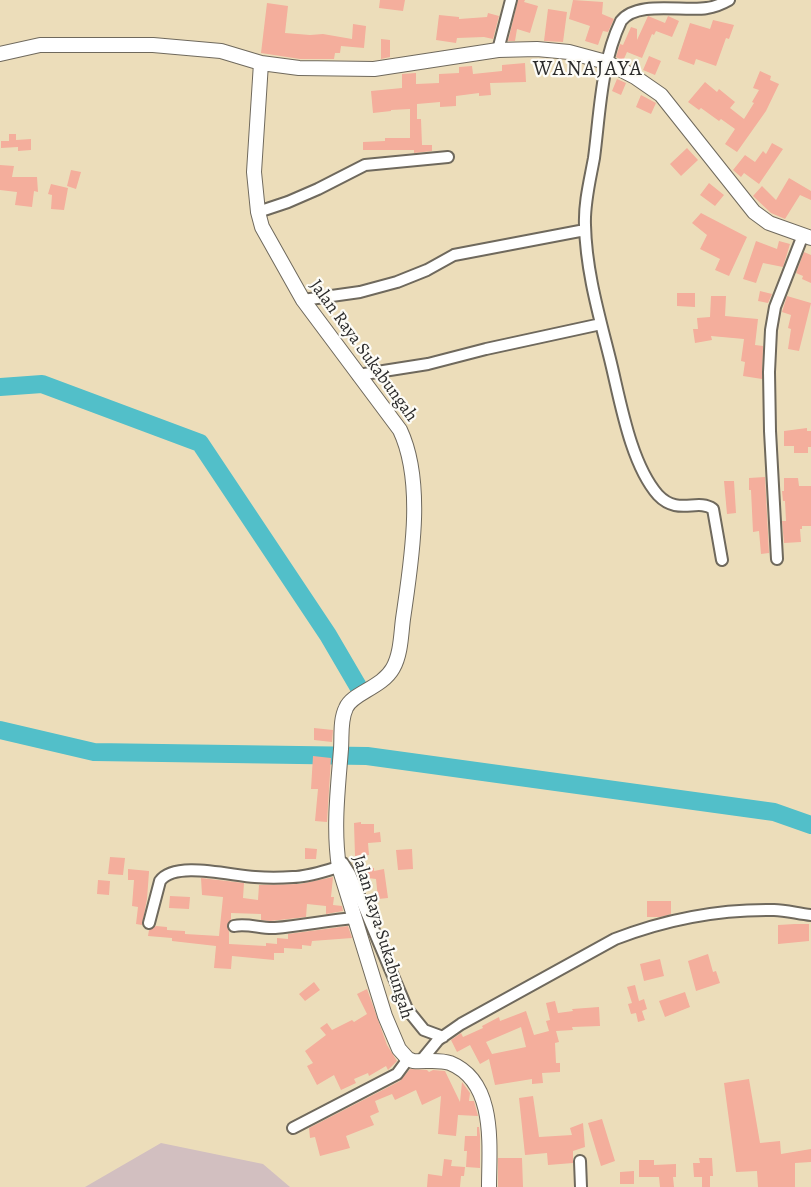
<!DOCTYPE html>
<html>
<head>
<meta charset="utf-8">
<style>
  body { margin:0 }
  canvas { display:block; background:#ecddba }
</style>
</head>
<body>
<canvas width="811" height="1187"></canvas>
<script>
const ctx = document.querySelector('canvas').getContext('2d');
ctx.lineJoin = 'round';
function fill(path, color) {
  ctx.fillStyle = color;
  ctx.fill(path, 'evenodd');
}
function trace(path, color, width, dash) {
  ctx.strokeStyle = color;
  ctx.lineWidth = width;
  ctx.lineCap = dash ? 'butt' : 'round';
  ctx.setLineDash(dash || []);
  ctx.stroke(path);
}
function label(font, color, halo, rows, align = 'center') {
  ctx.font = font + ' Alegreya,serif';
  ctx.lineWidth = 4.5;
  ctx.setLineDash([]);
  ctx.textBaseline = 'middle';
  ctx.strokeStyle = halo;
  ctx.fillStyle = color;
  for (const [text, x, y, turn = 0] of rows) {
    ctx.save();
    ctx.translate(x, y);
    ctx.rotate((+turn || 0) * Math.PI / 180);
    ctx.textAlign = isNaN(turn) ? turn : align;
    if (halo) ctx.strokeText(text, 0, 0);
    ctx.fillText(text, 0, 0);
    ctx.restore();
  }
}
fill(new Path2D(`
  M161 1143 263 1164 290 1187H85Z`), '#d2bfc0');
trace(new Path2D(`
  M0 387 42 384 200 443 328 635 359 688
  M0 730 94 752 367 756 774 812 811 825`), '#52bfc9', 18);
fill(new Path2D(`
  M380 0H405L403 11 379 8Z
  M518 0H525L524 2 538 6 530 33 517 29 515 41H508Z
  M573 0 603 2 602 14 614 19 608 32 603 31 598 45 585 41 590 26 569 19Z
  M267 3 288 6 285 33 310 35 323 34 352 39 353 24 366 26 364 48 341 46 340 53H335L334 59H300L261 53Z
  M548 9 567 12 563 42 544 41Z
  M488 13 499 16 493 39 484 37 457 38 456 43 436 40 439 15 459 17V19L487 17Z
  M648 16 665 23 668 16 679 21 672 37 656 31 654 35 652 34 642 58 627 52 623 61 616 57 620 44 623 45 631 27 637 29V40Z
  M713 20 734 25 729 39 726 38 716 66 696 59 694 65 678 59 690 23 710 29Z
  M381 39 390 40V57L381 59Z
  M649 56 661 61 655 75 643 70Z
  M525 63 526 82 490 83 491 95 479 96V93L456 96V106L440 107V102L417 104V119H421L422 145H432V151L414 153V150H363V142L385 141V138H410V109L391 110V111L373 113 371 91 402 88V74L416 73V84L439 83V74L459 73V67L472 66 473 74 502 71V65Z
  M760 71 771 76 770 80 779 84 766 111 737 152 725 144 735 129 721 119 719 121 701 108 699 110 688 102 705 82 717 92 719 89 735 102 730 108 744 119 754 103 752 102 759 90 753 88Z
  M617 79 626 83 621 95 612 91Z
  M641 95 656 103 651 114 636 107Z
  M9 134H16V140L31 139V150L18 151V147L1 148V141H9Z
  M772 143 783 149 759 184 744 173 741 177 733 170 745 155 755 162 763 151 766 154Z
  M687 148 698 160 681 176 670 164Z
  M0 165 14 166 12 177H37L38 192 34 191 32 207 15 205 17 192 0 190Z
  M71 170 81 172 76 189 67 186Z
  M789 178 811 191V200L800 195 785 219 771 213 753 196 762 186 776 200Z
  M709 183 724 195 715 206 700 195Z
  M51 184 68 188 64 210 51 209 52 195 48 194Z
  M701 213 747 237 729 276 715 270 720 259 700 249 707 235 692 223Z
  M756 241 777 249 779 241 790 244 783 267 763 263 756 283 743 279Z
  M804 252 811 255V283L802 279 803 276 796 273Z
  M760 291 772 294 768 303 758 301Z
  M677 293H695V307L677 306Z
  M711 296H726L725 316 758 319 755 345 763 346 762 379 743 376 745 362 741 361 744 339 711 336 712 340 695 343 693 329H698L697 318 710 317Z
  M787 296 811 303 799 351 788 349 791 329 788 328 791 315 782 312Z
  M807 428V431H811V447H808V453H794V446H784V431Z
  M765 477 769 553 761 554 759 531 753 532 751 490H749V478Z
  M784 478H798L799 486H811V526H802V529H800L801 542 784 543 782 521H786L785 501H783L782 491H784Z
  M724 481H734L736 513 727 514Z
  M314 728 333 730 332 742 314 740Z
  M313 756 331 758 327 822 315 821 318 789H311Z
  M361 822V824H374V833L380 832 381 842 368 843 369 855 355 856 354 823Z
  M305 848 317 849 316 859H305Z
  M412 849 413 869 398 870 396 850Z
  M110 857 125 858 123 875 108 874Z
  M366 867 374 868V871L384 869 388 898 378 899 376 879 360 877 358 873 366 872Z
  M128 869 149 871V872L147 899 142 925 136 924 138 907 132 906 134 880H128Z
  M333 877 331 897H334L333 905 342 906 343 911 326 914V906L307 904 306 917 270 921 261 920V914L231 913V919L227 926 229 932V944L266 946V943L277 944V938L288 939V934L348 926 352 938 312 941 311 946 302 945V949L284 948V953H274V960L232 956 231 969 214 968 216 946 172 941V938L148 936 149 930 156 926 167 927V930L185 931V934L219 936 223 897 202 895 201 878 244 883 243 898 258 900 259 885 300 884Z
  M98 880 110 881 109 895 97 894Z
  M170 896 190 897 189 909 169 908Z
  M647 901H671V914L660 917H647Z
  M795 924H809V941L778 944V925Z
  M708 954 713 972 716 971 720 983 696 991 688 961Z
  M660 959 664 976 644 981 640 964Z
  M314 982 320 990 305 1001 299 994Z
  M635 985 639 1001 644 999 647 1009 642 1011 645 1020 638 1022 636 1013 631 1014 628 1004 632 1003 627 987Z
  M367 989 387 1045 397 1061 388 1070 386 1066 369 1076 368 1073 354 1079 356 1083 341 1090 334 1075 317 1085 307 1066 313 1063 305 1051 326 1035 320 1028 327 1023 332 1030 352 1020 354 1022 367 1014 357 994Z
  M685 992 690 1007 665 1017 659 1001Z
  M555 1001 558 1013 573 1011 572 1009 599 1007 600 1026 572 1027 573 1030 556 1031 559 1042 555 1043 556 1063H560V1072L542 1073 543 1083 532 1084V1079L495 1085 489 1059 480 1064 470 1045 457 1052 451 1040 461 1033 463 1037 483 1028 482 1026 499 1017 500 1021 526 1011 534 1035 549 1031 546 1021 550 1020 546 1003ZM521 1027 526 1047 492 1054 486 1042Z
  M410 1069 427 1070 429 1072 433 1070 445 1071 460 1102 462 1082 470 1093 469 1101H474L478 1116 458 1115 456 1136 438 1134 441 1096 422 1105 416 1090 395 1100 392 1094 375 1101 379 1112 370 1116 374 1125 346 1136 350 1148 320 1156 315 1137 310 1138 309 1128 400 1081Z
  M749 1079 760 1143 780 1141 781 1154 811 1149V1162L795 1163V1187H758L757 1171 736 1172 724 1083Z
  M533 1096 539 1137 572 1135 570 1128 583 1123 585 1147 573 1151V1163L548 1165 547 1153 525 1155 519 1098Z
  M602 1119 615 1161 601 1166 588 1123Z
  M477 1127H479L480 1136V1168L466 1167 467 1151H464L465 1136H477Z
  M498 1158H522L523 1187H498Z
  M699 1158H712L713 1176H710V1187H702V1177H694L693 1163H700Z
  M444 1159 452 1160 451 1166 465 1167 464 1176H461L460 1187H427L428 1174 442 1176Z
  M639 1160H654V1165L676 1164V1177H673L674 1187H660L659 1177H639Z
  M634 1171V1184H620V1172Z`), '#f4ae9c');
const street = new Path2D(`
  M498 50 511 0
  M258 212 288 202 318 189 365 165 448 157
  M303 300 360 292 397 282 427 270 454 255 585 230
  M358 375 428 364 486 349 601 324
  M777 559 770 431 769 372 771 330 775 307 803 235
  M722 560 713 509C697 498 678 516 658 495 630 463 620 399 610 359 599 315 586 271 585 225 584 203 590 180 594 158 600 112 601 63 621 21 637 0 684 12 707 8 715 7 722 4 729 0
  M338 862 343 863 350 874 407 1009 424 1030 443 1037
  M149 923 160 881C175 860 232 876 255 877 267 878 280 878 293 877 308 877 324 871 339 867
  M234 926C248 923 261 929 275 928 302 926 328 920 354 918
  M420 1062 438 1040 461 1024 615 939C664 920 720 909 774 910 786 910 799 914 811 915
  M293 1128 397 1074 408 1059
  M580 1161 581 1187`);
const secondary = new Path2D(`
  M0 54 40 45H153L221 51 261 63 299 68 374 69 498 50 537 49 569 52 606 62 635 77 661 95 754 212 769 223 811 238
  M261 63 254 172 258 212 262 227 303 300 400 430C425 483 411 563 403 619 401 634 401 654 393 668 382 688 352 693 346 708 340 720 342 736 341 749 338 788 333 828 339 867L385 1016 399 1049 408 1059 413 1061C424 1062 439 1059 450 1063 497 1082 489 1147 489 1187`);
trace(street, '#6f695d', 14);
trace(secondary, '#6f695d', 16);
trace(street, '#fff', 10);
trace(secondary, '#fff', 14);
label('18px', '#2b2b2b', '#fdfcf7', [
  ["Jalan Raya Sukabungah",363,351,54],
  ["Jalan Raya Sukabungah",382,937,73]
]);
ctx.letterSpacing = '1.5px';
label('21px', '#2b2b2b', '#fdfcf7', [
  ["WANAJAYA",588,70]
]);
ctx.letterSpacing = '0px';
</script>
</body>
</html>
